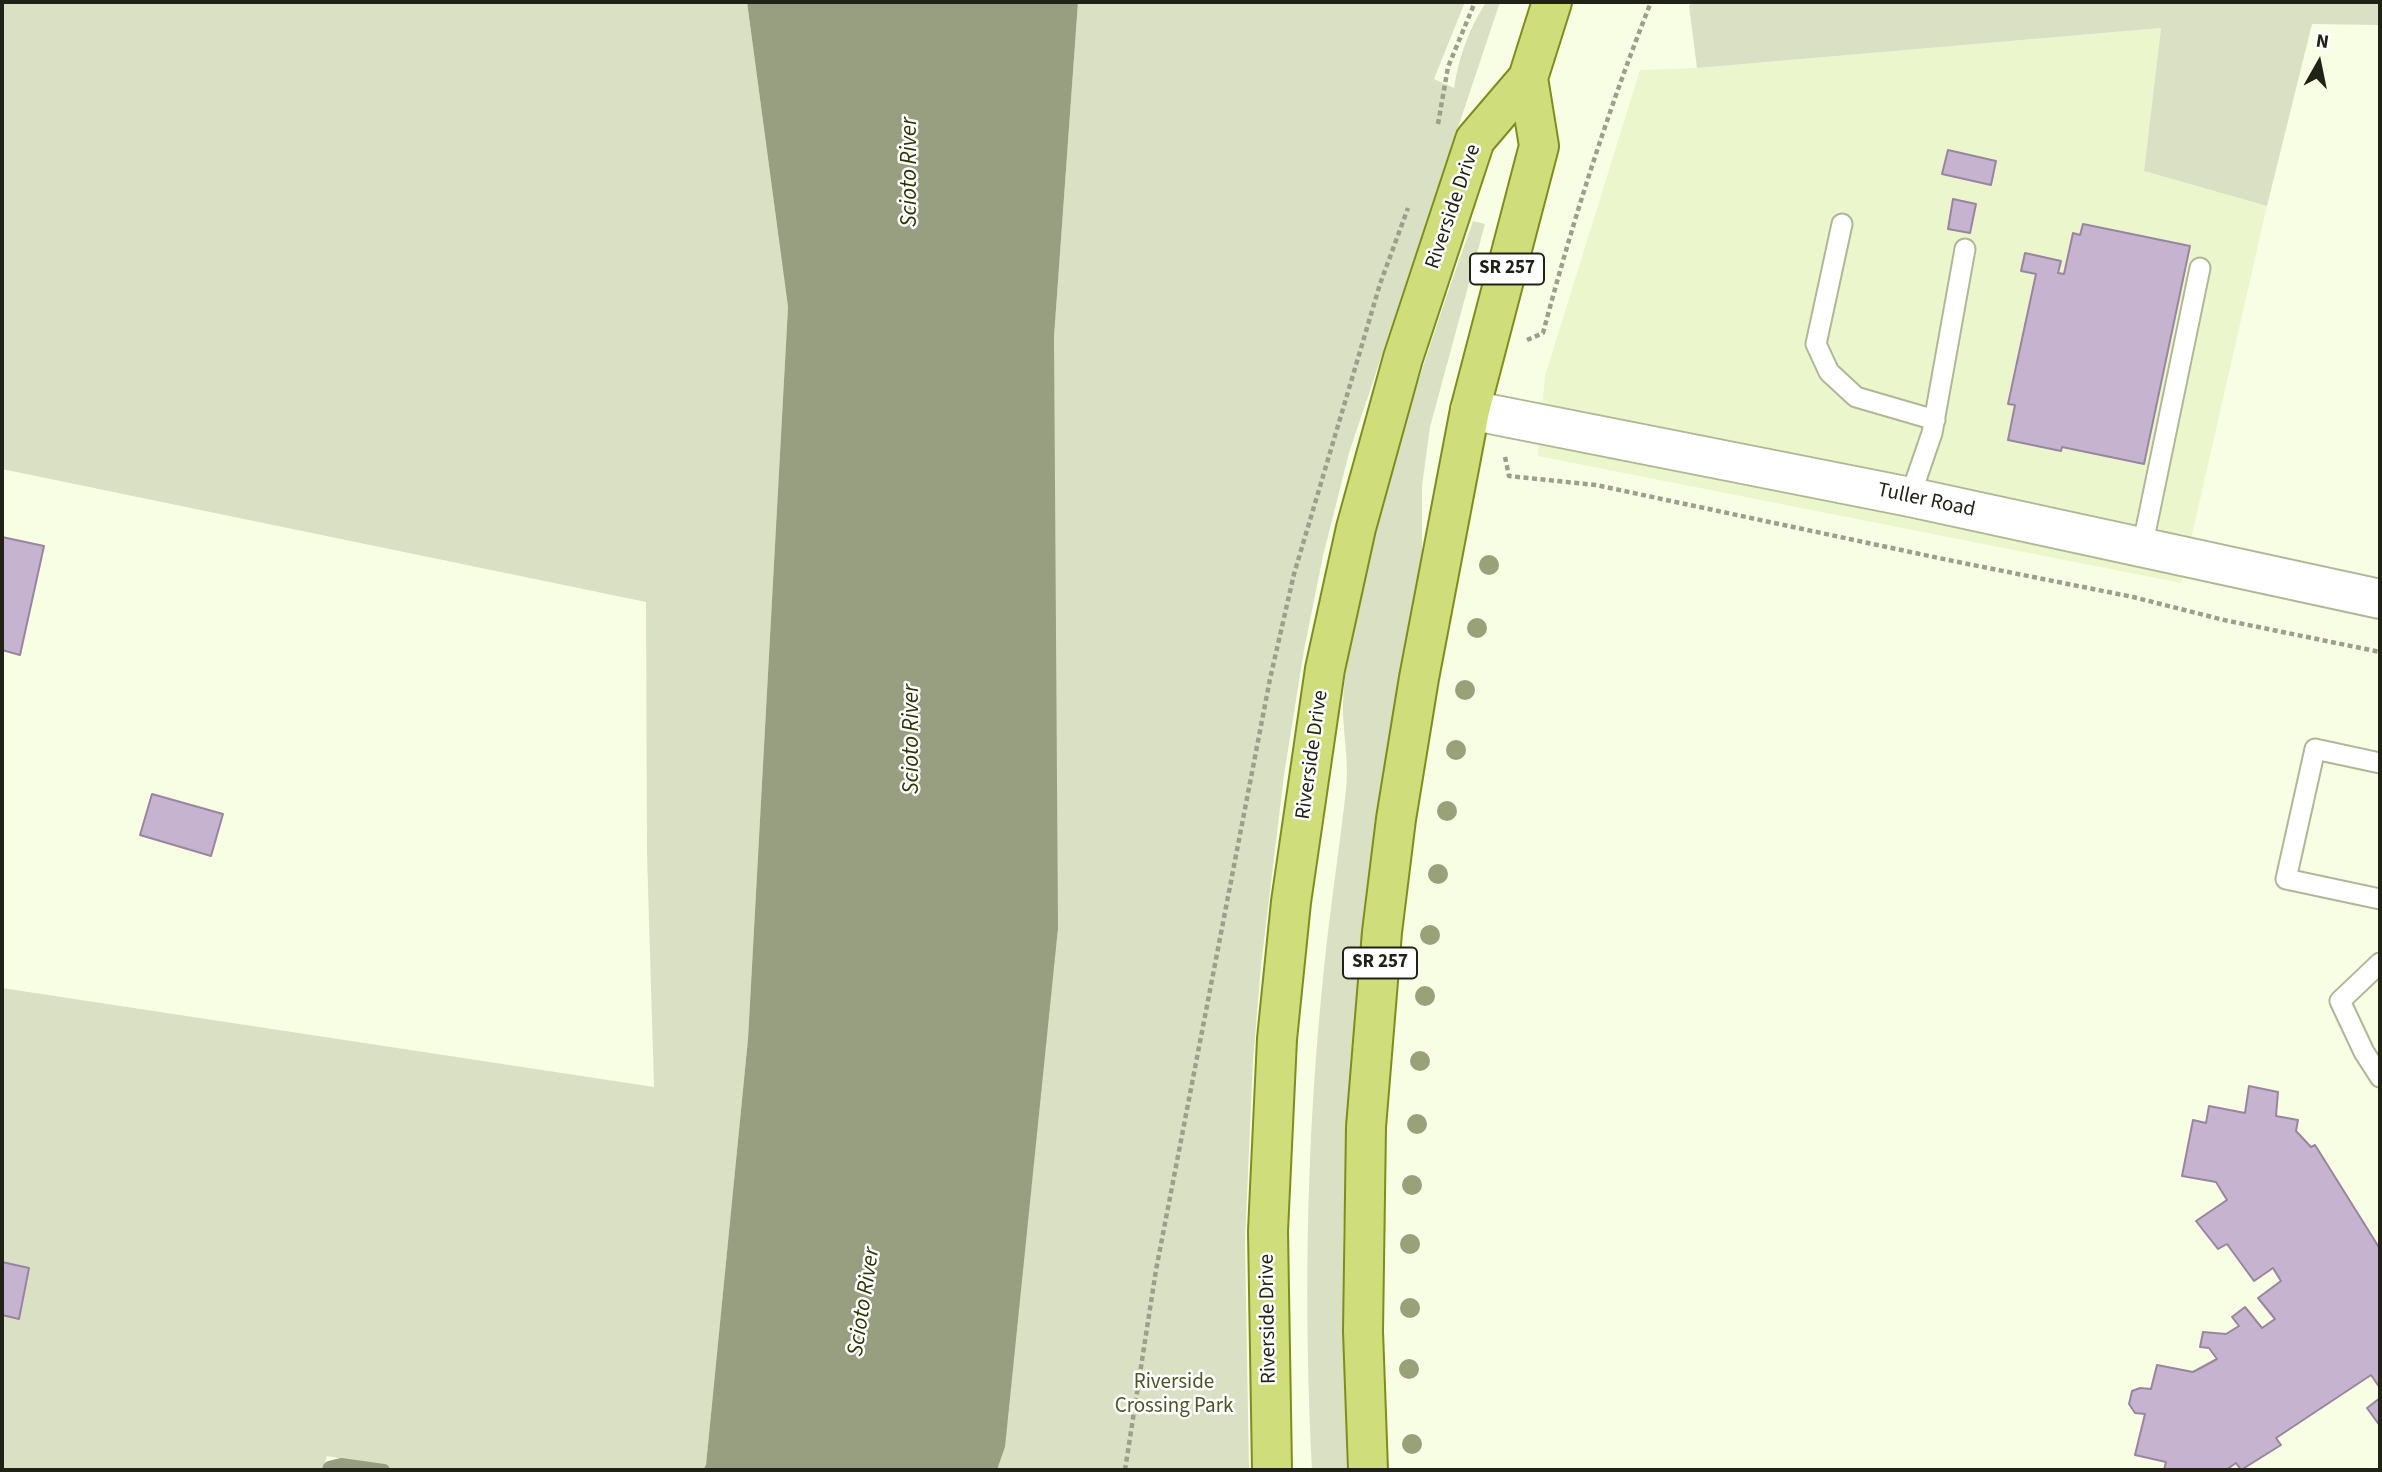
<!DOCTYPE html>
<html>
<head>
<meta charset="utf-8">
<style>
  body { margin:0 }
  #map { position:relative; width:2382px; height:1472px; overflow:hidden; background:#f8fee3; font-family:"Source Sans 3",sans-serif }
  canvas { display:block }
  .frame { position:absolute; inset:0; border:4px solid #202216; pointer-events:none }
  .north { position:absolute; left:2284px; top:28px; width:70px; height:70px; -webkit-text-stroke:5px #fff; paint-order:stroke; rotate:9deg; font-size:19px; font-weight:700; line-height:28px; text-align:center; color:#202216 }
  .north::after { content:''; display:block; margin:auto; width:24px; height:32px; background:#202216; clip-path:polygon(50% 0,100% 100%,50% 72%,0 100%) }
</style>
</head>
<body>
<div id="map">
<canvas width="2382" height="1472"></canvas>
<div class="frame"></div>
<div class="north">N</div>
</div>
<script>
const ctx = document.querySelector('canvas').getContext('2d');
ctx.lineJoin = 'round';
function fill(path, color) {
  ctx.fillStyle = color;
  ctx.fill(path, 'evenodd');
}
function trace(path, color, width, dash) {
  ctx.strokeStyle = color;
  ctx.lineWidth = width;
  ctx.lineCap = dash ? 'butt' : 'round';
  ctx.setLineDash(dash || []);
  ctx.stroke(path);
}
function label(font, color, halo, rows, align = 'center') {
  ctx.font = font + ' "Source Sans 3",sans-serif';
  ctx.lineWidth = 5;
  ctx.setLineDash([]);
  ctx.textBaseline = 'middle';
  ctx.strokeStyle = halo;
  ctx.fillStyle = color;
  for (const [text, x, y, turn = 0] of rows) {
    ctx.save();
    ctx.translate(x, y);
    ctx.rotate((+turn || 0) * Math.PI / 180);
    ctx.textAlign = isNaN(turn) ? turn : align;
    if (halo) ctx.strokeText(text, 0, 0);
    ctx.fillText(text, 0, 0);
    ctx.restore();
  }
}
fill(new Path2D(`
  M2161 28 2144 171 2267 206 2181 583 1538 456 1545 376 1640 70 1697 68Z`), '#ecf6cc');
fill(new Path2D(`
  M2 2H747L788 307 748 1039 706 1466 703 1470H402L327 1456 322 1470H2V988L654 1087 647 854 646 602 2 469Z
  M1078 2H1465L1434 79 1454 88C1459 56 1469 29 1486 2H1500L1349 453 1323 556 1304 650 1284 775 1261 966 1253 1061 1245 1241 1249 1470H997L1005 1447 1054 337Z
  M1693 2H2380V25L2312 24 2267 206 2144 171 2161 28 1697 68 1689 6Z
  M1473 221 1485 224 1430 427 1422 486V561L1364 920 1350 1091 1343 1236V1333L1347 1470H1312C1304 1313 1306 1155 1321 999 1327 929 1338 859 1346 790 1349 764 1344 739 1343 713 1342 684 1349 654 1355 625 1381 487 1426 353 1473 221Z`), '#d9e0c4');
fill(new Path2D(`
  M747 2H1078L1054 337 1058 928 1005 1447 997 1470H703L706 1465 748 1039 788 307Z`), '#989f81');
trace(new Path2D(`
  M328 1470 329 1467 341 1464 384 1470`), '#989f81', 12);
const building = new Path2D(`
  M1948 150 1996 161 1991 185 1942 174Z
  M1953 199 1976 204 1970 233 1948 229Z
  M2083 224 2190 246 2144 464 2062 447 2061 451 2008 440 2015 405 2008 404 2036 274 2021 271 2025 253 2061 261 2058 273 2064 274 2073 233 2080 235Z
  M2 537 44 546 20 655 2 650Z
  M152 794 223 814 211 856 140 835Z
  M2249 1086 2278 1092 2276 1116 2298 1120 2296 1131 2311 1147 2315 1145 2380 1249V1388L2371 1375 2276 1438 2281 1445 2241 1470 2236 1463 2226 1470H2164L2166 1462 2135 1455 2145 1414 2135 1413 2129 1404 2132 1391 2140 1388 2151 1389 2157 1365 2193 1372 2217 1359 2209 1348 2200 1347 2203 1332 2226 1334 2239 1326 2232 1317 2245 1307 2262 1328 2275 1319 2258 1298 2281 1281 2273 1268 2254 1281 2227 1244 2218 1249 2196 1221 2227 1200 2216 1182 2182 1176 2193 1120 2206 1123 2209 1106 2245 1113Z
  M2 1262 29 1268 19 1319 2 1315Z
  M2380 1398V1426L2367 1408Z`);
fill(building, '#c6b3cf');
trace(building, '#9885a0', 2);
const lane = new Path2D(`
  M1842 224 1816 344 1829 372 1856 397 1935 420
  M1910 497 1932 433 1965 249
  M2142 548 2200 268
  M2380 763 2315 749 2286 879 2380 899
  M2380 963 2340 1001 2364 1052 2380 1077`);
const secondary = new Path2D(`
  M1470 410 1910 497 2380 599`);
const primary = new Path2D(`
  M1272 1470 1268 1231 1277 1039 1291 902 1325 669 1356 528 1403 358 1475 140 1528 78 1552 2
  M1368 1470 1363 1331 1366 1127 1382 932 1396 819 1419 678 1470 410 1539 146 1528 78`);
trace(lane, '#afb796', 23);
trace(secondary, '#afb796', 42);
trace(primary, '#7e8d1e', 42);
trace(new Path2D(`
  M1438 124 1448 67 1475 2
  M1527 340 1543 333C1573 220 1608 110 1651 2
  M1505 457 1509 476 1596 485 1948 560 2133 597 2224 620 2380 652
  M1125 1470 1156 1270 1270 679 1294 574 1380 284 1408 208`), '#9ca08b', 4.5, [5, 3.5]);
trace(lane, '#fff', 19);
trace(secondary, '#fff', 38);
trace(primary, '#d0dd7b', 38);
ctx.fillStyle = '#99a179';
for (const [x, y] of [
  [1489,565],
  [1477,628],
  [1465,690],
  [1456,750],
  [1447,811],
  [1438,874],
  [1430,935],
  [1425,996],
  [1420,1061],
  [1417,1124],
  [1412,1185],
  [1410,1244],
  [1410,1308],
  [1409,1369],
  [1412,1444]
]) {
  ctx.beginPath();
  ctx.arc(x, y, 10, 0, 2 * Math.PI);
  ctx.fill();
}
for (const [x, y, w] of [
  [1507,269,74],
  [1380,963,74]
]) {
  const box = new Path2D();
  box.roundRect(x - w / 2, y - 15.5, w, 31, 5);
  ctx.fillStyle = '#fff';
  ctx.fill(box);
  trace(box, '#202216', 2);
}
label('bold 19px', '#202216', null, [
  ["SR 257",1507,269],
  ["SR 257",1380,963]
]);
label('21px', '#202216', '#fff', [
  ["Riverside Drive",1454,207,-71],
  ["Tuller Road",1926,501,12],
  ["Riverside Drive",1313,755,-82],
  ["Riverside Drive",1269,1319,-91]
]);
label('21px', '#4c5523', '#fff', [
  ["Riverside",1174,1383],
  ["Crossing Park",1174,1407]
]);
label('italic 23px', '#2d3400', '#fff', [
  ["Scioto River",911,172,-90],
  ["Scioto River",913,739,-90],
  ["Scioto River",865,1302,-81]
]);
</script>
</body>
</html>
